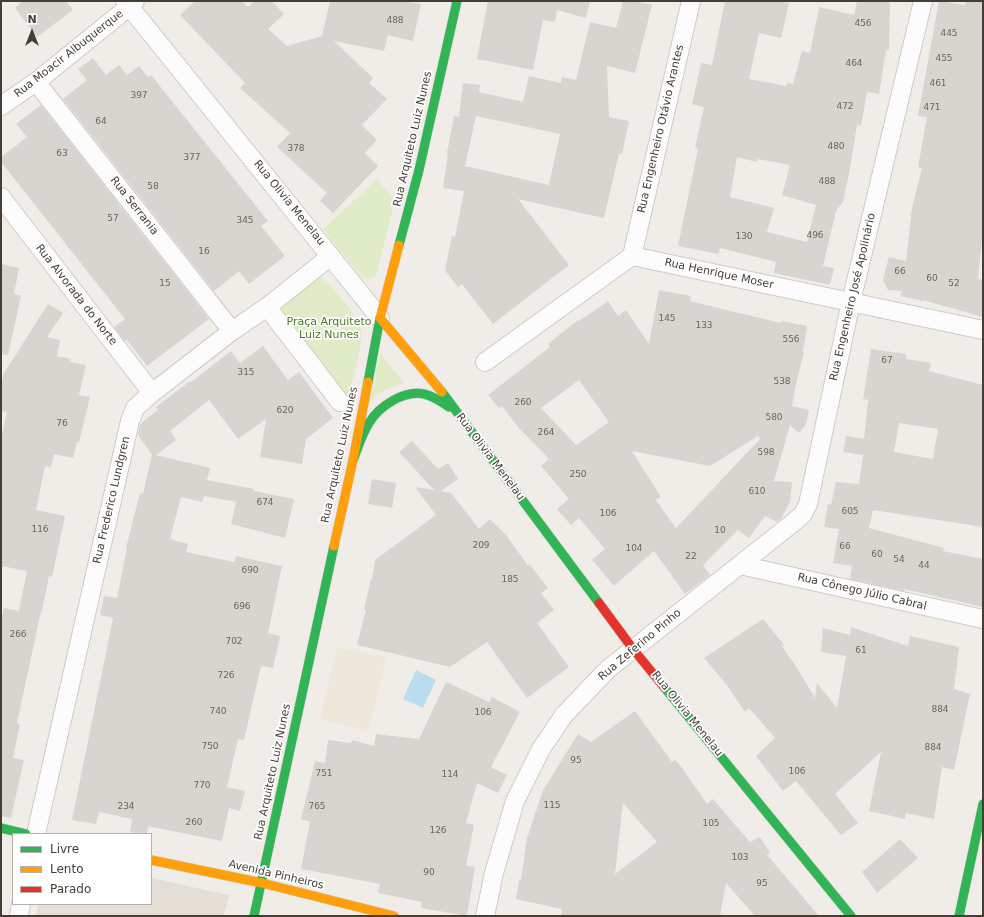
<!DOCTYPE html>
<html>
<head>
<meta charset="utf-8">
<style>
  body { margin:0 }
  #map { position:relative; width:984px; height:917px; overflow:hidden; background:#f0ede9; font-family:"DejaVu Sans",sans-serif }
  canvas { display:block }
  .frame { position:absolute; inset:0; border:2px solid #463e35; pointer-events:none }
  .legend { position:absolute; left:12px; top:833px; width:140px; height:72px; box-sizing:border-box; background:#fff; border:1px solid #b5b2ae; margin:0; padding:5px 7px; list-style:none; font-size:12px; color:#463e35 }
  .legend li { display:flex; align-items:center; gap:8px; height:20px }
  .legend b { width:20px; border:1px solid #b5b2ae }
  .north { position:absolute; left:12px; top:12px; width:40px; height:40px; -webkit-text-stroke:3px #fff; paint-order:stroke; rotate:0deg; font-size:11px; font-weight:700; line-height:16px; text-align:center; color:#463e35 }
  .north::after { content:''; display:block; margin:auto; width:14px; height:18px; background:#463e35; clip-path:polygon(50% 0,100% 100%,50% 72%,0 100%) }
</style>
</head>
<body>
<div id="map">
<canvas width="984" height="917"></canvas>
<div class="frame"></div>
<ul class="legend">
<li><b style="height:5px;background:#30b455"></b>Livre</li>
<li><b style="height:5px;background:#ff9f0a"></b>Lento</li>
<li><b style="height:5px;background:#e5322d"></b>Parado</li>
</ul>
<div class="north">N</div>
</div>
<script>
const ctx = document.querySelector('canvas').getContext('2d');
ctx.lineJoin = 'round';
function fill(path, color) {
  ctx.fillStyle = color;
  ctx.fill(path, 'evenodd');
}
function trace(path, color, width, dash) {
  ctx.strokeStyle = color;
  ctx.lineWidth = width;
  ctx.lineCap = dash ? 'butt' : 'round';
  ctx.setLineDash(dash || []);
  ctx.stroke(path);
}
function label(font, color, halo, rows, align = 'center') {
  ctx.font = font + ' "DejaVu Sans",sans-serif';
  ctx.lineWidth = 3.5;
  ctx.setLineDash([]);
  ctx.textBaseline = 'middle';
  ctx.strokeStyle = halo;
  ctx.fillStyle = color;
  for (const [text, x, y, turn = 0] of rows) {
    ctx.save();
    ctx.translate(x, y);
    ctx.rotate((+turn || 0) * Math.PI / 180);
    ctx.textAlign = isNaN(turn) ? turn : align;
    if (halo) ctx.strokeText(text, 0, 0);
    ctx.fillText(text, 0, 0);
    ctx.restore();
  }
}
fill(new Path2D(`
  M151 878 229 895 224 916H36L38 904H151Z`), '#e4dfd6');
fill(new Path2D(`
  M337 647 387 657 369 730 320 720Z`), '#eee8db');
fill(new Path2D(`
  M377 179 395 200 376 276C371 279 367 280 361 277L323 229Z
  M319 277 323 278 327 282C337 294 357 313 361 329 364 342 352 382 348 397H347L281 310 282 305 314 278Z
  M380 353 404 383 387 389 377 395 370 401Z`), '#e0ebc8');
fill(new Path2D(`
  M416 670 436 680 423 708 403 699Z`), '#b7ddef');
fill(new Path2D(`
  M22 1H66L73 10 37 37 15 8Z
  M195 1H242L248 7 254 1H272L284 14 268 29 287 46 322 36 330 1H403L421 4 413 41 388 35 384 51 334 41 373 78 369 83 387 99 362 125 377 140 365 153 378 166 333 213 320 201 327 193 277 147 290 133 240 88 245 83 180 15Z
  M488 1H590L586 18 557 10 555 22 543 20 533 70 477 59Z
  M623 1H635L652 5 635 73 607 66 609 117 629 121 622 154 619 153 604 218 518 199 569 265 493 324 462 284 458 287 445 270 452 236 455 237 464 191 443 188 448 153H447L454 116 459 117 463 83 480 85 479 92 523 102 529 76 561 83 562 77 576 80 590 22 616 28ZM476 116 560 134 549 185 465 166Z
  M725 1H781L789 3 781 38 759 33 749 79 786 86 787 83 793 84 802 51 810 53 819 7 854 15 857 1H890L889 50H886L879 94 867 92 861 126 857 125 850 169 843 202 836 211 823 266 834 268 830 285 774 273 776 262 720 248 718 254 678 246 698 149 695 148 704 107 692 104 701 63 712 65ZM737 157 757 162 758 159 790 165 782 195 816 205 807 242 767 232 774 208 730 197Z
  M939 1 965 5 966 1H983V230L978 279 983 280V317L923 300V301L900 296 902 291 888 290 883 280 889 257 906 261 912 208 922 168 918 167 927 117 918 116Z
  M93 58 106 75 119 65 127 75 139 66 148 77 151 75 268 221 261 226 285 256 249 284 239 271 214 291 63 99 87 80 78 69Z
  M41 105 209 319 147 366 127 340 125 341 114 327 125 319 1 162V157L27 137 16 124Z
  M1 264 19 268 14 294 21 296 8 355 1 354Z
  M659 290 691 296 690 301 722 309 781 323V321L807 326 803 351 804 352 796 384 792 406 809 410 806 424 799 433 790 425 774 481 792 482 790 502 781 519 777 522 765 516 749 538 738 530 703 565 710 575 685 594 654 551 614 586 592 560 605 549 579 518 571 525 557 509 569 499 541 466 549 459 518 427 502 406 499 408 488 395 550 347 548 344 578 320 579 321 608 301 618 316 626 310 649 344ZM579 380 609 422 576 445 541 408ZM758 436 760 439 676 528 656 500 661 497 632 451 710 466Z
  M48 304 63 313 47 337 60 340 57 356 71 359 70 362 86 365 79 395 90 397 79 442H77L73 458 54 454 51 467 45 466 36 510 65 516 52 577 49 576 42 611H41L17 723 20 724 13 758 24 760 11 818 1 816V621L4 608 19 611 27 571 1 566V440L7 412 1 411V386L4 373Z
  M263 346 288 380 299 372 333 418 306 439 302 464 260 457 266 419 238 439 209 400 170 431 176 440 156 455 210 468 207 480 254 489V491L294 499 285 538 231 524 236 502 204 496 202 502 181 497 170 539 188 544 186 552 234 562 236 556 282 566 268 633 280 636 273 668 261 666 244 740 238 739 227 787 245 791 240 811 229 808 222 841 148 826 147 834 130 832 132 819 99 812 96 824 72 820 113 618 100 615 104 596 117 598 127 548H126L140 493 143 494 152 455 138 435 140 424 158 410 156 407 190 381 191 382 231 351 240 363Z
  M871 349 906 354V359L931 363 929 371 983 385V527L873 510 869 528 944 548 943 551 983 559V607L904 589V591L850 579 852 566 833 563 839 529 824 527 828 504 831 505 836 482 859 484 863 455 843 452 846 436 864 439 868 400 863 399ZM899 423 938 429 933 459 894 452Z
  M412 441 438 469 448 463 458 479 441 491 451 493 479 529 490 519 506 535 519 553 528 566 530 565 548 588 541 593 554 610 537 623 569 667 527 698 487 642 450 667 357 645 366 610 364 609 371 579H372L375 560 436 515 415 487 434 490 399 452Z
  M372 479 396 483 392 508 368 504Z
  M763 619 785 646 781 645 795 665 815 698 817 683 837 708 846 656 821 652 823 628 850 635 851 627 908 646 910 636 959 647 954 689 970 694 954 770 942 767 934 819 906 813 905 819 869 811 881 752 835 794 858 823 841 835 796 781 783 791 756 756 775 738 749 708 745 712 726 684 704 658Z
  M446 682 489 702 492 697 520 712 491 767 507 775 498 793 477 783 466 823 474 825 466 866 475 867 467 916 421 908 422 902 378 893 380 884 301 869 310 822 301 819 315 761 325 763 328 740 351 743 352 740 374 746 376 734 419 739Z
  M635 711 672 762 675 760 680 765 707 804 713 799 750 842 760 837 770 853 767 855 819 916H755L726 883 720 916H561L562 909 516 899 519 880H521L527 838 543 790 578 734 591 742ZM623 803 657 842 615 874Z
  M900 839 918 858 877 893 862 872Z`), '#d8d4d0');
const street = new Path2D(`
  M125 1 380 318
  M36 82 232 331
  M1 106 36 82 130 6 135 1
  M1 197 152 393
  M632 256 691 1
  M267 307 340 402
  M485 362 632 256 983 330
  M740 565 983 619
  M36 834 130 421 135 408 152 393 232 331 267 307 331 256
  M19 916 21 904
  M485 916 494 873 515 801 541 749 564 715 608 669 794 522 803 514 808 504 851 302 923 1`);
const fast = new Path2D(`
  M399 245 419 170 457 1
  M368 382 380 318
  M442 392 599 603
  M353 460C358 448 362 434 369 423 379 406 404 390 424 394 433 396 442 402 449 407
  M664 687 851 916
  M1 828 26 834
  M254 916 334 546
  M959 916 983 804`);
const slow = new Path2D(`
  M399 245 380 318 442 392
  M334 546 353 460 368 382
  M151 860 262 883 394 916`);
const jam = new Path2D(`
  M599 603 633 649 664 687`);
trace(street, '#cecbc6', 20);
trace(fast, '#d0cac0', 10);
trace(slow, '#d0cac0', 10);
trace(jam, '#d0cac0', 10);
trace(street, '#fdfcfc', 18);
trace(fast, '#30b455', 9);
trace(slow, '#ff9f0a', 9);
trace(jam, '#e5322d', 9);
label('9px', '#6c655d', null, [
  ["488",395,21],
  ["456",863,24],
  ["445",949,34],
  ["455",944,59],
  ["464",854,64],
  ["461",938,84],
  ["397",139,96],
  ["472",845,107],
  ["471",932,108],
  ["64",101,122],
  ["480",836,147],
  ["378",296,149],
  ["63",62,154],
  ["377",192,158],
  ["488",827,182],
  ["58",153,187],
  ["57",113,219],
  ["345",245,221],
  ["496",815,236],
  ["130",744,237],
  ["16",204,252],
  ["66",900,272],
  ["60",932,279],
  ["15",165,284],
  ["52",954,284],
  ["145",667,319],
  ["133",704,326],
  ["556",791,340],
  ["67",887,361],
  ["315",246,373],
  ["538",782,382],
  ["260",523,403],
  ["620",285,411],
  ["580",774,418],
  ["76",62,424],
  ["264",546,433],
  ["598",766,453],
  ["250",578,475],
  ["610",757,492],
  ["674",265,503],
  ["605",850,512],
  ["106",608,514],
  ["116",40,530],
  ["10",720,531],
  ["209",481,546],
  ["66",845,547],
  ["104",634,549],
  ["60",877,555],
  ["22",691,557],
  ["54",899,560],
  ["44",924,566],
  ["690",250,571],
  ["185",510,580],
  ["696",242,607],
  ["266",18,635],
  ["702",234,642],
  ["61",861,651],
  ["726",226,676],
  ["884",940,710],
  ["740",218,712],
  ["106",483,713],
  ["750",210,747],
  ["884",933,748],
  ["95",576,761],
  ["106",797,772],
  ["751",324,774],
  ["114",450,775],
  ["770",202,786],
  ["115",552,806],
  ["234",126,807],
  ["765",317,807],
  ["260",194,823],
  ["105",711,824],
  ["126",438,831],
  ["103",740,858],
  ["90",429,873],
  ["95",762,884]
]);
label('11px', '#463e35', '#fff', [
  ["Rua Moacir Albuquerque",69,54,-38],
  ["Rua Engenheiro Otávio Arantes",661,129,-77],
  ["Rua Arquiteto Luiz Nunes",413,139,-77],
  ["Rua Olivia Menelau",289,203,51],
  ["Rua Serrania",134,206,52],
  ["Rua Henrique Moser",719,274,12],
  ["Rua Alvorada do Norte",76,295,52],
  ["Rua Engenheiro José Apolinário",853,297,-77],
  ["Rua Arquiteto Luiz Nunes",340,455,-78],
  ["Rua Olivia Menelau",490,457,53],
  ["Rua Frederico Lundgren",112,500,-77],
  ["Rua Cônego Júlio Cabral",862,592,13],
  ["Rua Zeferino Pinho",640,645,-40],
  ["Rua Olivia Menelau",687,714,51],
  ["Rua Arquiteto Luiz Nunes",273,772,-78],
  ["Avenida Pinheiros",276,875,13]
]);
label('11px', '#4b7a26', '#fff', [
  ["Praça Arquiteto",329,322],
  ["Luiz Nunes",329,335]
]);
</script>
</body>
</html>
